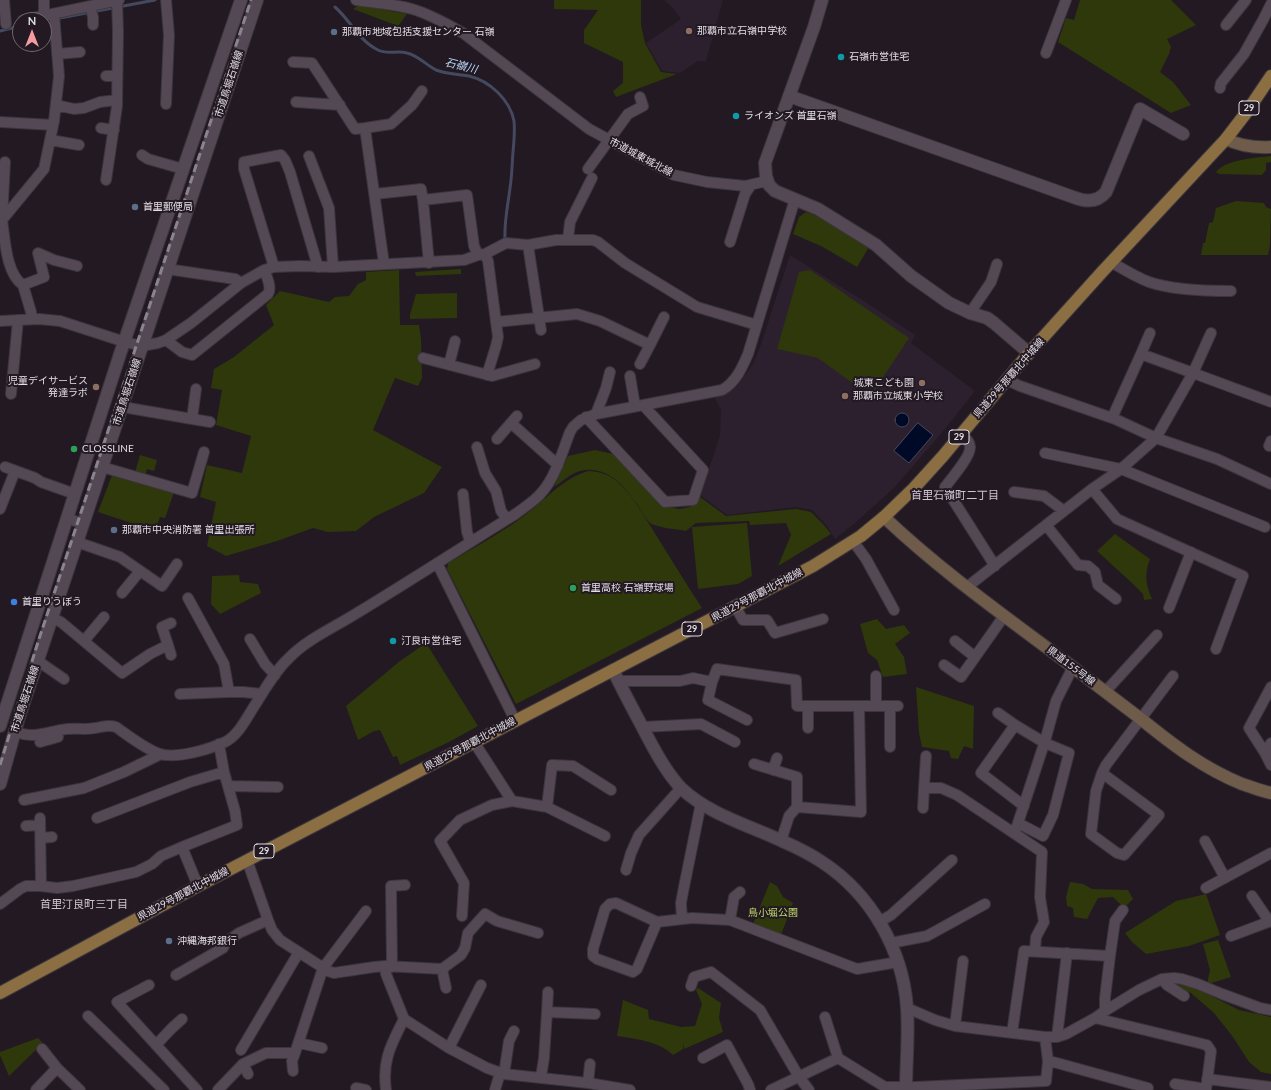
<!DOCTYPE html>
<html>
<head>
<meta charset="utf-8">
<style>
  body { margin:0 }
  #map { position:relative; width:1271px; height:1090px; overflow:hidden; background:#221923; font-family:Lato,sans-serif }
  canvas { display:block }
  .north { position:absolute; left:12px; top:12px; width:40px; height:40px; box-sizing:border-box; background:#221923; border:1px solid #6f6770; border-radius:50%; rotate:0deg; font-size:11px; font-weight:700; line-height:16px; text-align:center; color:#e3dde4 }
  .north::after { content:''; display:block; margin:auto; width:14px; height:18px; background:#f49b9f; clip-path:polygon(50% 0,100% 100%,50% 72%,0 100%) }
</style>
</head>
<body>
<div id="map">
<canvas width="1271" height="1090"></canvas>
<div class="north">N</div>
</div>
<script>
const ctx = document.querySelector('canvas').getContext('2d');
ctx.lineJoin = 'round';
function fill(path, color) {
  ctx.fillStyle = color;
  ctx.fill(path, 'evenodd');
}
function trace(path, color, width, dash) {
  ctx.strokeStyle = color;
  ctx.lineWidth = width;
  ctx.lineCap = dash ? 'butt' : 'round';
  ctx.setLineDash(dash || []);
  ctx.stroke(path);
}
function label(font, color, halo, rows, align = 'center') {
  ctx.font = font + ' Lato,"Noto Sans JP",sans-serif';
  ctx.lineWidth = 4;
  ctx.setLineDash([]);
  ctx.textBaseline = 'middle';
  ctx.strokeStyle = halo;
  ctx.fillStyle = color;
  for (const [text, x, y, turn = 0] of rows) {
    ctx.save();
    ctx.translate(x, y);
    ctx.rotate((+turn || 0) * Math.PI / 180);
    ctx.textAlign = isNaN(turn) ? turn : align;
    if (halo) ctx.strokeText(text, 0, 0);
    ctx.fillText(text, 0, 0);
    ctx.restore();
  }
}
fill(new Path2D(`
  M664 0H723L706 61H698L680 73 662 71 646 43 681 19 673 8Z
  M790 255 867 303 915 335 911 343 975 391 940 435 895 487 854 524 835 539 826 525 812 510 796 507 727 515 701 496 707 469H709L720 435 721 410 715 398 728 392 737 386 746 374 754 362 760 347Z`), '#2c1f2e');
fill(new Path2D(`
  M554 0H641V25L645 43 661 72 677 74 616 97 613 91 623 83V62L584 43V30L598 10 554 9Z
  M1080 0H1171L1196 25 1167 39 1171 47 1169 54 1160 72 1173 82 1191 105 1171 113 1058 42 1066 18 1074 20Z
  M359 5 407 14 398 26 353 9Z
  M1271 156V162L1266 163V170L1262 175 1219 174 1216 172C1227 159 1254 158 1271 156Z
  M1236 201 1264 203 1266 207 1271 209 1270 245 1268 255H1201L1203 243H1205L1209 223 1213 222 1216 208Z
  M806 212 812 214 822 219 869 247 857 267 821 246 793 234 799 217Z
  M461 269V274L416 276 415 272Z
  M399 270 400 325H419L421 339 422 378 418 386 395 378 373 430 442 467 424 493 374 517 356 531 328 532 313 528 277 541 226 556 207 546 216 502 200 497 207 465 242 473 251 436 216 425 222 390 211 388 214 369 234 357 274 325 266 305 280 291 329 302 335 297 349 296 358 284 366 280V272Z
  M810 270 909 338 874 391 870 393 865 392 818 358 777 349 799 272Z
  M457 293V318L410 319V315L416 294Z
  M595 450 613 454 658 501 667 507 680 509 690 507 700 497 726 516 796 509 811 512 823 524 831 534 778 566 791 535 786 523 750 525 749 521 696 523 686 531C677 529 658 528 650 523 646 520 638 504 634 500 622 482 603 465 580 471 571 473 562 482 554 487L568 456Z
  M140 455 157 460 154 471 147 469 145 476 135 473Z
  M588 471C601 471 612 476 621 485 634 497 643 515 653 530 669 556 685 582 702 608L516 704 447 569 448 563C473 548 498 535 521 518 544 502 561 479 588 471Z
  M112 475 174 492 165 518 160 517 155 531 98 512Z
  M747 523 752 576 738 584 698 589 692 527Z
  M1115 534 1150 559C1144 574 1146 585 1152 599L1144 600 1143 594 1133 584 1097 551Z
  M239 575 240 582 258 584 261 593 220 614 211 604 212 576Z
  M877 619 886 629 904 625 910 633 895 644 904 657 907 674 883 677 877 660 868 653 860 624Z
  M426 643 478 726 449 742 400 765 397 756 393 757 380 730 374 731 358 740 346 706 400 661Z
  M916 687 974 706 973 749 964 746 958 759 951 758 949 751 922 747 919 733Z
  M770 882 777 886 783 897 793 903 781 935 753 924Z
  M1070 882 1083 884 1092 889 1128 890 1133 899 1124 908 1113 897 1098 898 1087 919 1074 917 1073 908 1067 906 1066 897Z
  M1206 894 1220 935 1189 946 1146 954 1132 942 1125 933 1176 901Z
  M1218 940 1231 977 1208 984V979L1210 970 1203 944Z
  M1178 984 1192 986 1239 1010 1271 1017V1074L1261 1072 1249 1062 1233 1037 1214 1013 1191 993 1176 987Z
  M698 988 721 1003 719 1018 723 1032 684 1049 683 1042V1049L673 1055C658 1041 637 1039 617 1036L623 1000 648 1010 649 1019 681 1027 695 1026 702 1004 696 990Z
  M38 1038 43 1043 9 1076 0 1055V1052Z`), '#2f380b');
const water = new Path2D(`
  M895 420a7 7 0 1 1 14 0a7 7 0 1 1-14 0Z
  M918 423 933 435 909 463 894 451Z`);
fill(water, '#000926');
trace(water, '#44495f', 1);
trace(new Path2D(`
  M335 7C350 20 359 41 378 50 387 55 397 50 407 53 419 56 426 65 436 70 446 74 458 74 469 76 490 81 510 100 514 121 515 132 514 141 513 152 512 164 512 176 510 188 508 205 504 222 505 239
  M44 21 155 0
  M0 31 20 26`), '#44495f', 3);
const minor = new Path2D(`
  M4 0 6 24
  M44 0V15
  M356 0C375 3 394 4 412 9 430 14 447 24 463 33L589 129 674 175 707 182 745 186 767 181
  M90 6 93 17V25
  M23 20 119 0
  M1226 25 1246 0
  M1046 53 1066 0
  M57 54 80 52
  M293 62 312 63 355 129 365 128
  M106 76H117
  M1220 88 1221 83 1244 54 1263 20 1271 4
  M296 102 340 105
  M166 104 169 35 166 0
  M56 105 74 109 84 108 100 102 117 100
  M0 122 53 125
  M101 128 114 130
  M50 140 79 145
  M142 155 148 159 183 169
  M309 156 329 208 333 267
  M588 169 628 114 643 106 640 97
  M106 180 117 106 118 32 117 0
  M375 194 421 189 423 200 429 263
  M423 200 467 195 474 246 478 255
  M2 220 5 162
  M568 239 570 222 592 178
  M730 242 745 194 751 185
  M528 245 541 330
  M485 254 488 261 496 322 577 314 600 321 650 345 664 317
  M1111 262C1123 269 1136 277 1149 282 1172 290 1207 291 1231 291
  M384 264 365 128 391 124 412 105 422 91
  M274 267 244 169V162L281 155 285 160 290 172 318 267
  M167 269 235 279 241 283 264 270 274 267 300 266 333 267 464 260 478 255 485 254 506 243 528 245 556 240H593L598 242 625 263 697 307 757 325
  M23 285 44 277 38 253 54 260 77 266
  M970 313 991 282 997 264
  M32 319 31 312 23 285C6 274 5 239 2 220L44 169 54 121 59 76 54 14
  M0 321 39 319 60 321 125 342 142 346 158 343 166 340 191 323 241 283
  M166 340 182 352 192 355 268 294C272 287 267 277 264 270
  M1141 354 1150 333
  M423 358 492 376 535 364
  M640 364 650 345
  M449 365 455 341
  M487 375 496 346 498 337 496 322
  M630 376 635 406
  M1007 380 1020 386 1115 419 1156 438 1217 459 1271 484
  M11 394 18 320
  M123 407 192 419 196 389
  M596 414 606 388 610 372
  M586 417 665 502 693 500 703 470 643 405
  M1112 418 1141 354 1193 373 1211 333
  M192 419 210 422
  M511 423 558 465
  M961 434C965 438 970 441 970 447 971 456 951 479 945 487L995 566
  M497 439 517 416
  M1269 446 1271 441
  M477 447 485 473 496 491 501 511 507 519
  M1045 453 1121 469 1265 527
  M5 467 35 478 41 482 75 494
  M102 467 192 493 204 452
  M1092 489 1117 519 1243 576 1216 649
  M1014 492 1044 496 1064 511
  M463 494 467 532 470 541
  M0 509 15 471
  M67 518 83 524
  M1046 525 1078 565 1088 566 1095 572 1098 585 1116 599
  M853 541 866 559 894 610
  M77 542 120 557 162 586 177 564
  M437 563 515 720
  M967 587 1092 489 1121 469 1156 438 1193 373 1271 402
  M122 593 140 571
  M188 598 224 664 229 692H243L262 694
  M735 606 743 620H767L775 633 823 619
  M1169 608 1191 552
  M52 618 61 622 122 673 150 654 168 645 162 627 171 623
  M250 639 265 664 275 675
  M84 641 104 617
  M955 641 975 657
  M168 645 171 655
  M38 661 64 679
  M944 665 961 677 1004 616
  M876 676V706
  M619 681H680L693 678 712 682 717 669 796 680 797 706H859L861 812 797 807 789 816 781 841
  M712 682 708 700 747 720
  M1105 692 1157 635
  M180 694 229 692
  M808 706V728
  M859 706H898
  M890 706V747
  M998 713 1015 725
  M643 727 701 724 735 742
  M15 731C32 740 49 731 67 729 76 728 86 730 95 728 103 727 108 724 116 727 129 736 145 749 160 754 177 759 210 749 225 742 239 735 247 717 255 705 265 689 275 671 289 658 307 639 335 627 357 613 410 581 462 547 514 515 521 510 528 505 534 500 554 484 561 455 570 432L573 427 581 420 596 414 722 390C736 382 742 368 748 354L795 199
  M40 742 58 737
  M474 742 512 801
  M1271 743 1265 753 1271 765
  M1265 753 1249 728 1271 687
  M926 756 924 788H941L957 795 1042 852 1040 897 1044 922 1036 937 1035 951
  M754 764 797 777V807
  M773 770 777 758
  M1102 773 1096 791 1091 834 1117 853 1124 855 1159 815 1102 773 1106 765 1173 676
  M228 786 278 787
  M24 800 84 788 124 772 161 754
  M547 807 552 765 573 766 611 790
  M923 808 924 788
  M40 818 41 886
  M97 818 190 782 224 772
  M1018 823 1043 836 1053 815 1069 753 1045 743 1015 725 981 773 1024 806
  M26 826 40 825
  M1016 829 1045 741 1056 701 1073 667
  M41 838 52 837
  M1205 841 1225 878
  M247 860 268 920 272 930 280 940 328 971 334 973 374 967 385 966 386 974 404 1019 449 1048 487 1068 504 1074 588 1083 630 1090
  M626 870 631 853 639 835 681 788
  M198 886 182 847 237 825 235 811 224 772 219 744
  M1206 888 1271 853
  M1252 896 1269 921
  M0 904 20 889 26 886H41L57 888 73 886 136 872 152 864 161 856 182 847
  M462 916 464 883 440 841 460 820 492 805 512 801 547 807 605 836
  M682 919 681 903 683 892 701 803
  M730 920 734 897 740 892
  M657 922 637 969 633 972 597 959 593 956V949L605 909 610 904 616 903 657 922 692 918 730 920 857 969 898 962
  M879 922 891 915 952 860
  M1231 936 1271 921
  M891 943 927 936 985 904
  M385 966 442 969 461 955 465 948 468 933 485 914 497 921 538 933
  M392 967 391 886 405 885
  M442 969 446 988
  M176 975 223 948 226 942 239 933 268 920
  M1162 979 1167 985 1184 996
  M149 985 117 1002 197 1090
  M691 986 694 977 711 972 760 1010 799 1077 809 1090
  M907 1008 935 1020 955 1026 1021 1034 1045 1037H1057L1066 1034 1095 1018 1105 1011 1139 990 1162 979 1174 978 1182 979 1198 984 1222 994 1260 1008 1271 1010
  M1105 1011V998L1110 956 1115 921 1123 910
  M547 1012 548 992
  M88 1016 164 1090
  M825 1017 838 1058
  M1095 1018 1207 1045 1211 1051 1206 1090
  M955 1026 963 961
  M1012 1033 1024 951 1110 956
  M1057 1037 1067 953
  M299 1043 322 1048
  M156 1045 171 1029 182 1019
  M449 1048 481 985
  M42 1049 57 1068
  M241 1050 299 952
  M703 1058 727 1045 748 1084 750 1090
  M1048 1061 1057 1063 1148 1088
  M243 1064 248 1074
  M293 1071 292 1061 295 1053
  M504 1074 509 1041 514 1031
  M541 1077 544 1058 547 1012 595 1014
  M1207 1079 1271 1087
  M588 1083 590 1064
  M1175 1084 1206 1089
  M356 1088 366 1090
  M36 1090 57 1068 80 1090
  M218 1090 243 1064 266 1053H295L323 968 366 911
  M386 1090C382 1060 391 1045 404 1019
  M495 1090 500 1073
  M771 1090 838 1058 885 1087H915L1046 1081 1048 1061 1045 1037`);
const tertiary = new Path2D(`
  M822 0 814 27 765 163 766 176 769 185 775 191 818 209 876 245 911 276 949 303 970 313 987 318 994 323 1029 353
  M789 96 1073 197C1085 202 1097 203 1106 192L1140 109 1183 134
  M613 670C623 691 634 711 645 732 655 751 666 772 681 788 708 814 748 825 782 841 796 847 810 854 822 862 871 894 903 950 907 1008 909 1036 906 1063 906 1090
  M0 726 120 354 241 0
  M0 784 19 717 257 0`);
const secondary = new Path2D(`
  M1226 139C1240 146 1255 148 1271 147
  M884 517C943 573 1009 619 1074 668 1096 685 1119 702 1141 719 1173 745 1203 768 1242 784 1252 787 1261 791 1271 793`);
const primary = new Path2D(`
  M0 993 198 886 813 566 861 536 884 517 914 488 943 456 1029 353 1102 272 1226 139 1246 113 1271 76`);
trace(minor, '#3b353c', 12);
trace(tertiary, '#3b353c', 14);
trace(secondary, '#3b353c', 14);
trace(primary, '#3b353c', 14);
trace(minor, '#534854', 10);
trace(tertiary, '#534854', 12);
trace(secondary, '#6f5b4a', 12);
trace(primary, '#8b6e41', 12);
trace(new Path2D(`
  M0 765 38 642 251 0`), '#8c848d', 3, [8, 4]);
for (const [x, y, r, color] of [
  [689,31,4,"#8d6e63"],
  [334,32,4,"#5c6f8a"],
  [841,57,4,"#0f9aa8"],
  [736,116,4,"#0f9aa8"],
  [135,207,4,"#5c6f8a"],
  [922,383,4,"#8d6e63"],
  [96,387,4,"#8d6e63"],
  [845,396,4,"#8d6e63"],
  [74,449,4,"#2e9e5b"],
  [114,530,4,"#5c6f8a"],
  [573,588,4,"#2e9e5b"],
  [14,602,4,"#3f7fe0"],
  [393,641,4,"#0f9aa8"],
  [169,941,4,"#5c6f8a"]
]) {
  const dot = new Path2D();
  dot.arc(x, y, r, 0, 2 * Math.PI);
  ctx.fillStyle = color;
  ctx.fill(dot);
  trace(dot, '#221923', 1.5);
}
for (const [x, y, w] of [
  [1249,108,20],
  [959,437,20],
  [692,629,20],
  [264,851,20]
]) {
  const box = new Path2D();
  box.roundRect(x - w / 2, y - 7, w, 14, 3);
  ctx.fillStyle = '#221923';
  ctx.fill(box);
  trace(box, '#e3dde4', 1);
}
label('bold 9px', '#e3dde4', null, [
  ["29",1249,108],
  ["29",959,437],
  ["29",692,629],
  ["29",264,851]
]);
label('10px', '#e3dde4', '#221923', [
  ["那覇市立石嶺中学校",697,31],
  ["那覇市地域包括支援センター 石嶺",342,32],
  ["石嶺市営住宅",849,57],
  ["ライオンズ 首里石嶺",744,116],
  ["首里郵便局",143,207],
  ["児童デイサービス",88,381,"right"],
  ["発達ラボ",88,393,"right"],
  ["城東こども園",914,383,"right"],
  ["那覇市立城東小学校",853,396],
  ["CLOSSLINE",82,449],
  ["那覇市中央消防署 首里出張所",122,530],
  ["首里高校 石嶺野球場",581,588],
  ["首里りうぼう",22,602],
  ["汀良市営住宅",401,641],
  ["沖縄海邦銀行",177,941]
], 'left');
label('10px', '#e3dde4', '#221923', [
  ["市道鳥堀石嶺線",229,84,-72],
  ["市道城東城北線",641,157,28],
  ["県道29号那覇北中城線",1009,378,-49],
  ["市道鳥堀石嶺線",127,392,-72],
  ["県道29号那覇北中城線",757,595,-28],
  ["県道155号線",1071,666,37],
  ["市道鳥堀石嶺線",25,699,-72],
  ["県道29号那覇北中城線",470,744,-28],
  ["県道29号那覇北中城線",183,894,-28]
]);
label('10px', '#c2db6b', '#221923', [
  ["鳥小堀公園",773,913]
]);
label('italic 11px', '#bad6f8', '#221923', [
  ["石嶺川",461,66,14]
]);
label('11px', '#cfc3d0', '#221923', [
  ["首里石嶺町二丁目",955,495],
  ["首里汀良町三丁目",84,904]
]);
</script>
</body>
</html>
